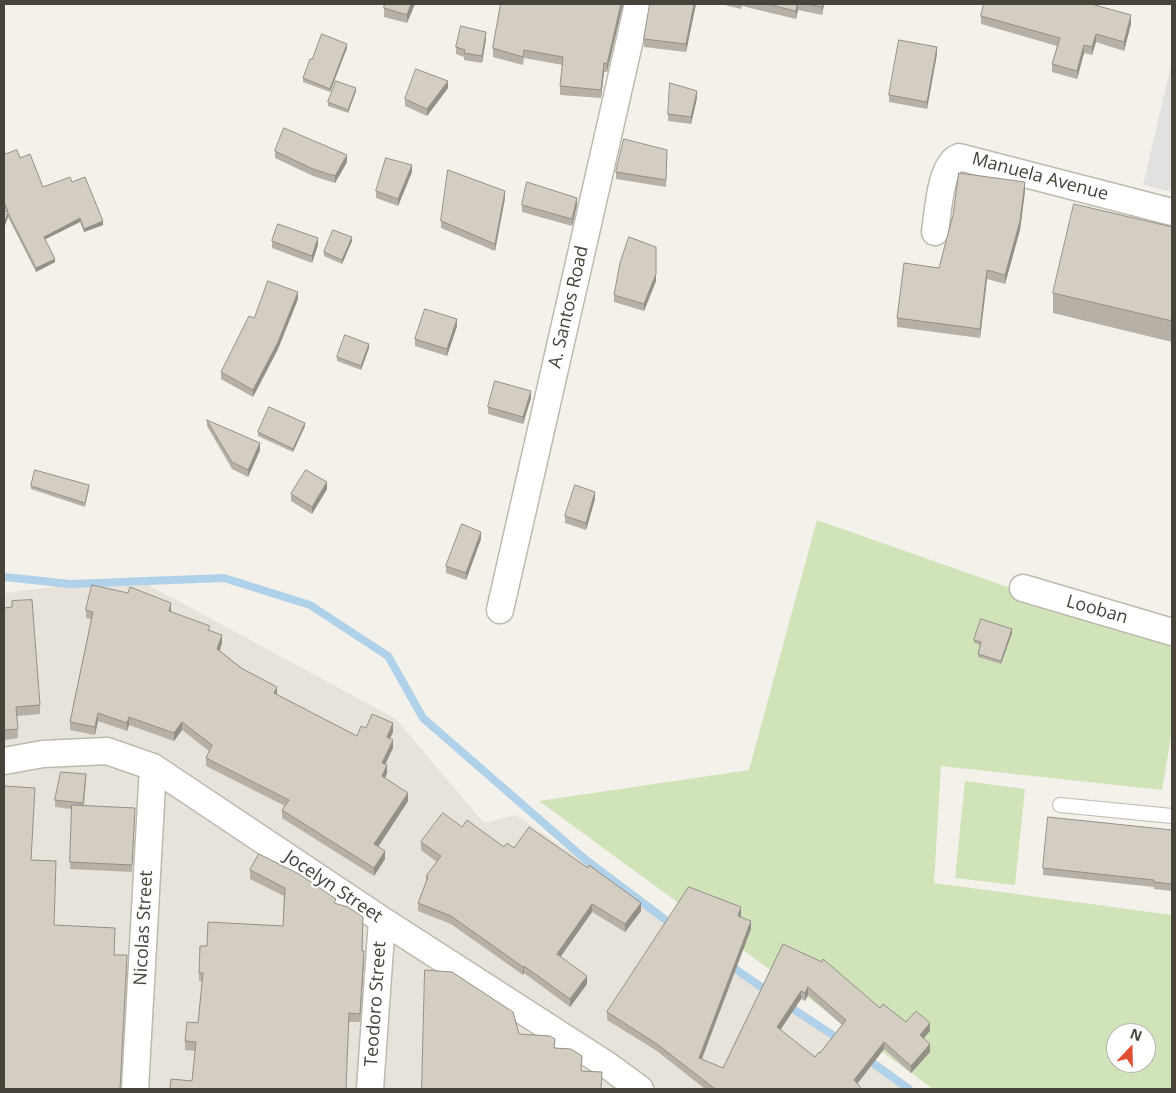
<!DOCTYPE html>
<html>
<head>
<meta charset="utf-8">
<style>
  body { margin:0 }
  #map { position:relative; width:1176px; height:1093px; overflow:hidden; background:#f4f1eb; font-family:"Open Sans",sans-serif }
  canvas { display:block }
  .frame { position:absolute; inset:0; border:5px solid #47423a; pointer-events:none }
  .north { position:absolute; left:1106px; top:1023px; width:50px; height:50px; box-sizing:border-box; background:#fff; border:1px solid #b5b3b0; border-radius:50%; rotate:21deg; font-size:14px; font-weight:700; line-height:20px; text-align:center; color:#47423a }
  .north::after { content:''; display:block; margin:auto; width:18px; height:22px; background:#e14f35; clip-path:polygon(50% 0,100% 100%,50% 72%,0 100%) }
</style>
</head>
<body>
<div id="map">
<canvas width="1176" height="1093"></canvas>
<div class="frame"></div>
<div class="north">N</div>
</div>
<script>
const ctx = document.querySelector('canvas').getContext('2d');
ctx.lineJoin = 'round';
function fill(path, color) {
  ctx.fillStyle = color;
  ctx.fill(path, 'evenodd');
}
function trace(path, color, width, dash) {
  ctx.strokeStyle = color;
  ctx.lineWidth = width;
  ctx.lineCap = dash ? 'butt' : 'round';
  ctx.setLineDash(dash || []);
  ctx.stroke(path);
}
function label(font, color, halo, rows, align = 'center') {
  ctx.font = font + ' "Open Sans",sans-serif';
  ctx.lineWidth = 4.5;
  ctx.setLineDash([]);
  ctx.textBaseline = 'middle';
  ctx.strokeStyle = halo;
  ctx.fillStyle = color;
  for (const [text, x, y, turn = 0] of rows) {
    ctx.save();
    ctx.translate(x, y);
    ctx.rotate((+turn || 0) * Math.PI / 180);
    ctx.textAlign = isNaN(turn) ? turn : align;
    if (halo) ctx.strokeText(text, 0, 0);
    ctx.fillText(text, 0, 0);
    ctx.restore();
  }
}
fill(new Path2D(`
  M134 577 396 719 484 823 516 815 889 1071 903 1089H4V593Z`), '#e7e3da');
fill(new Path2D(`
  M817 520 1172 645V730L1162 790 941 766 934 883 1172 915V1089H933L539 801 749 770ZM1116 1033H1146V1063H1116Z
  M965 781 1025 789 1015 885 955 878Z`), '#d0e3b9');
fill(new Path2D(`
  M1172 61V192L1143 185Z`), '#e3e1df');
trace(new Path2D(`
  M4 577 70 584 224 578 310 605 388 656 423 718 586 860 675 927
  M728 964 770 993
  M787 1005 842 1041
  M866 1058 909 1089`), '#afd1e9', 8);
const lane = new Path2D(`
  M1060 805 1172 816`);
const street = new Path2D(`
  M935 232C938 213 940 164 959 157L1172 212
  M1023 588 1172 632
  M500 610 638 4
  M4 761 43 754 107 751 153 767 382 920 607 1065 640 1089
  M135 1089 153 767
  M370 1089 382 920`);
trace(lane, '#beb9af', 16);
trace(street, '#beb9af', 29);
trace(lane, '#fff', 14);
trace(street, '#fff', 26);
fill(new Path2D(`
  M415 4 407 23 384 17V8Z
  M501 4H623L607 72H604L601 98 560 95V86L563 65 524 58 523 65 493 57V48Z
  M696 4 686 52 644 47V39Z
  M721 4H824L822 15 798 10 796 19 742 6 741 9Z
  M981 16 1131 24 1124 51 1096 42 1092 55 1084 53 1077 79 1052 72V64L1057 46 981 24Z
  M486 39 482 63 464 60V57L456 54V47Z
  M347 48 330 92 303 82V78L312 59Z
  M937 54 927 109 889 102V95Z
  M448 88 427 116 405 106V99Z
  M356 91 348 113 328 106V102Z
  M697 98 691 124 668 121V114Z
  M667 150 666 187 616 179V172Z
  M275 151 347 162 335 183 313 176 275 158Z
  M4 155 20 158 43 187 72 182 103 225 84 232 80 222 45 239 55 262 36 272 8 217 4 228V211L6 212 4 205Z
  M412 172 398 206 376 198V191Z
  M1025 191 1020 230 1005 284 987 279 980 338 897 327V318L939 268Z
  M505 198 495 251 441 228V221Z
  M522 205H577L572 226 522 212Z
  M1172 227V342L1053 313V293Z
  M272 241 318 245 312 263 272 248Z
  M352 241 342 264 324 256V252Z
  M656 281 644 311 614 302V295Z
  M298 299 278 349 253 397 221 379V372L254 318Z
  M457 326 447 356 415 346V339Z
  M369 348 361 370 337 361V357Z
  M531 398 523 424 488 414V407Z
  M207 420 260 450 248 477 232 469 207 426Z
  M305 426 293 452 258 436V432Z
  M31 486 89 489 85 507 31 489Z
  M327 489 312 514 291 501V494Z
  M595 499 586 530 565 523V516Z
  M481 539 466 580 446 573V566Z
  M4 608 40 705V714L17 716 18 738 4 740Z
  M86 610 171 611V612L210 631 222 643 220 651 277 695 357 736 366 728 393 732 390 738 393 748 385 764 387 773 385 778 408 801 378 847 385 859 374 876 282 818V810L285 806 206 766V758L209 751 182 730 174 741 129 725 127 731 98 721 95 735 70 730V722L91 619 86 618Z
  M1012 633 1001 664 978 657V654L980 645 974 643V640Z
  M86 781 84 806 135 815 132 872 70 869 72 809 55 807V800Z
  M462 827 504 847 514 848 641 911 625 932 592 912 560 957 587 984 570 1007 524 973 523 975 451 924 418 911V903L426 883V876L437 862 421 850V842Z
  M1172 830V891L1154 889V887L1043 875V868Z
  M250 870 336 904 363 926 362 951 364 959 360 1022H349L192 1081 195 1051 185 1050V1041L198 1023 202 981H199V973L207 946 283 926 284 896 250 879Z
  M741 915 740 917 751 929 702 1059 723 1068 783 944 880 1008 906 1022 930 1031 924 1038 930 1052 911 1073 884 1049 857 1084 862 1089H705L657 1051 607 1020V1012ZM808 995 842 1025 820 1053 815 1057 780 1030 801 999 805 1001Z`), '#b6b0a7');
fill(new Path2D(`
  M411 4H415L407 23V15Z
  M621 4H623L607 72V64Z
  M694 4H696L686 52V44Z
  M797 4 798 10 796 19V11Z
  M822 4H824L822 15Z
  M1131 15V24L1124 51V42Z
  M486 32V39L482 63V56Z
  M1096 34V42L1092 55V47Z
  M347 44V48L330 92V89Z
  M1084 45V53L1077 79V71Z
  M937 47V54L927 109V102Z
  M604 63V72L601 98V90Z
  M448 81V88L427 116V109Z
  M356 88V91L348 113V110Z
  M697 91V98L691 124V117Z
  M347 155V162L335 183V176Z
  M412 165V172L398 206V199Z
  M1025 182V191L1020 230 1005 284V275Z
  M505 191V198L495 251V244Z
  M577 198V205L572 226V219Z
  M8 213V217L4 228V225Z
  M80 218V222L44 240V237Z
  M103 221V225L84 232V229Z
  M352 237V241L342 264V260Z
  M318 238V245L312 263V256Z
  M55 259V262L36 272V268Z
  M987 270V279L980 338V329Z
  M656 274V281L644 311V304Z
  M298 292V299L278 349 253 397V390Z
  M457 319V326L447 356V349Z
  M369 344V348L361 370V366Z
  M531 391V398L523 424V417Z
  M305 423V426L293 452V449Z
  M260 443V450L248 477V470Z
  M327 482V489L312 514V507Z
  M595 492V499L586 530V523Z
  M481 532V539L466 580V573Z
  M171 603V611L169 619V611Z
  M1012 629V633L1001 664V661Z
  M222 635V643L217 657V649Z
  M277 687V695L274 693Z
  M98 713V721L95 735V727Z
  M129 717V725L127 731V723Z
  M182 722V730L174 741V733Z
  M393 723V732L387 745V737Z
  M393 740V748L382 771V763Z
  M387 765V773L382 785V776Z
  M408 793V801L374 853V844Z
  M385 851V859L374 876V868Z
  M641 903V911L625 932V924Z
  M592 904V912L557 962V954Z
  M741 907V915L738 924V916Z
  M751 921V929L699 1066V1058Z
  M364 951V959L360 1022V1014Z
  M127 955V963L120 1089Z
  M524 966V973L523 975V967Z
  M587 976V984L570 1007V999Z
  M808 987V995L805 1001V993Z
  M801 991V999L777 1035V1027Z
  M930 1023V1031L920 1042V1035Z
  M884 1042V1049L854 1088V1080Z
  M930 1044V1052L911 1073V1066Z`), '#949088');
const building = new Path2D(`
  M385 4H411L407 15 384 8Z
  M501 4H621L607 64 604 63 601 90 560 86 563 57 524 50 523 57 493 48Z
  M650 4H694L686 44 644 39Z
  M768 4H797L796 11Z
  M808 4H822V7Z
  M984 4H1091L1131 15 1124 42 1096 34 1092 47 1084 45 1077 71 1052 64 1060 38 981 16Z
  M461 26 486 32 482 56 464 53 465 50 456 47Z
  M322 34 347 44 330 89 303 78 310 59H312Z
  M899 40 937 47 927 102 889 95Z
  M416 69 448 81 427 109 405 99Z
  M336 81 356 88 348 110 328 102Z
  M670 83 697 91 691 117 668 114Z
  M284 128 347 155 335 176 313 169 275 151Z
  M624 139 667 150 666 180 616 172Z
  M17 150 20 158 30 154 43 187 70 177 72 182 85 177 103 221 84 229 80 218 44 237 55 259 36 268 8 213 4 225V211L8 212 4 202V155Z
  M386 158 412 165 398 199 376 191Z
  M448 170 505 191 495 244 441 221Z
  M959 173 1025 182 1020 221 1005 275 987 270 980 329 897 318 904 263 939 268 953 215Z
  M527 182 577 198 572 219 522 205Z
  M1074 204 1172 227V321L1053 293Z
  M278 224 318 238 312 256 272 241Z
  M333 230 352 237 342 260 324 252Z
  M629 237 656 247V274L644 304 614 295 620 263Z
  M268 281 298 292 278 342 253 390 221 372 249 316 254 318Z
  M425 309 457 319 447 349 415 339Z
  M345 335 369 344 361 366 337 357Z
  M495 381 531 391 523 417 488 407Z
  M269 407 305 423 293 449 258 432Z
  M207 420 260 443 248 470 232 462Z
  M35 470 89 485 85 503 31 486Z
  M306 470 327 482 312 507 291 494Z
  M575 485 595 492 586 523 565 516Z
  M462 524 481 532 466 573 446 566Z
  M92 585 128 593 130 587 171 603 169 611 210 626 208 630 222 635 217 649 241 668 277 687 274 693 357 736 361 726 366 728 372 714 393 723 387 737 393 740 382 763 387 765 382 776 408 793 374 844 385 851 374 868 282 810 289 800 206 758 212 745 182 722 174 733 129 717 127 723 98 713 95 727 70 722 93 612 86 610Z
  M32 600 40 705 16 707 18 729 4 730V608L12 607V601Z
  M981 619 1012 629 1001 661 978 654 981 642 974 640Z
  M61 772 86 774 83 803 55 800Z
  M4 786 35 788 31 860 56 861 54 925 115 928 114 955H127L120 1089H4Z
  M72 805 135 808 132 865 70 862Z
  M443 813 462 827 467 820 504 847 507 843 514 848 529 827 588 868 589 865 641 903 625 924 592 904 557 954 587 976 570 999 524 966 523 967 451 916 418 903 428 877 426 876 441 856 421 842Z
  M1048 817 1172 830V884L1154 882V880L1043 868Z
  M259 854 299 874 336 899 334 903 348 907 363 917 362 951H364L360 1014 349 1013 346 1089H170L171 1079 192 1081 196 1042 185 1041 187 1022 198 1023 203 973H199L200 946H207L208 922 283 926 285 888 250 870Z
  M689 887 741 907 738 916 751 921 699 1058 723 1068 783 944 822 962 823 959 880 1008 883 1004 906 1022 916 1011 930 1023 920 1035 930 1044 911 1066 884 1042 854 1080 862 1089H715L657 1044 607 1012ZM808 987 846 1020 820 1053 819 1052 815 1057 777 1027 801 991 805 993Z
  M425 970 452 972 513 1012 519 1034 550 1036 555 1039 554 1048 571 1049 582 1056 581 1071 602 1072 601 1089H422Z`);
fill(building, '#d4cdc2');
trace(building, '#949088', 1);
label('18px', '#47423a', '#fff', [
  ["Manuela Avenue",1040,177,15],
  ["A. Santos Road",569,307,-77],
  ["Looban",1097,610,16],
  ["Jocelyn Street",333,887,34],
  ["Nicolas Street",144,928,-87],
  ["Teodoro Street",376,1004,-86]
]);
</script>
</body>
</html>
